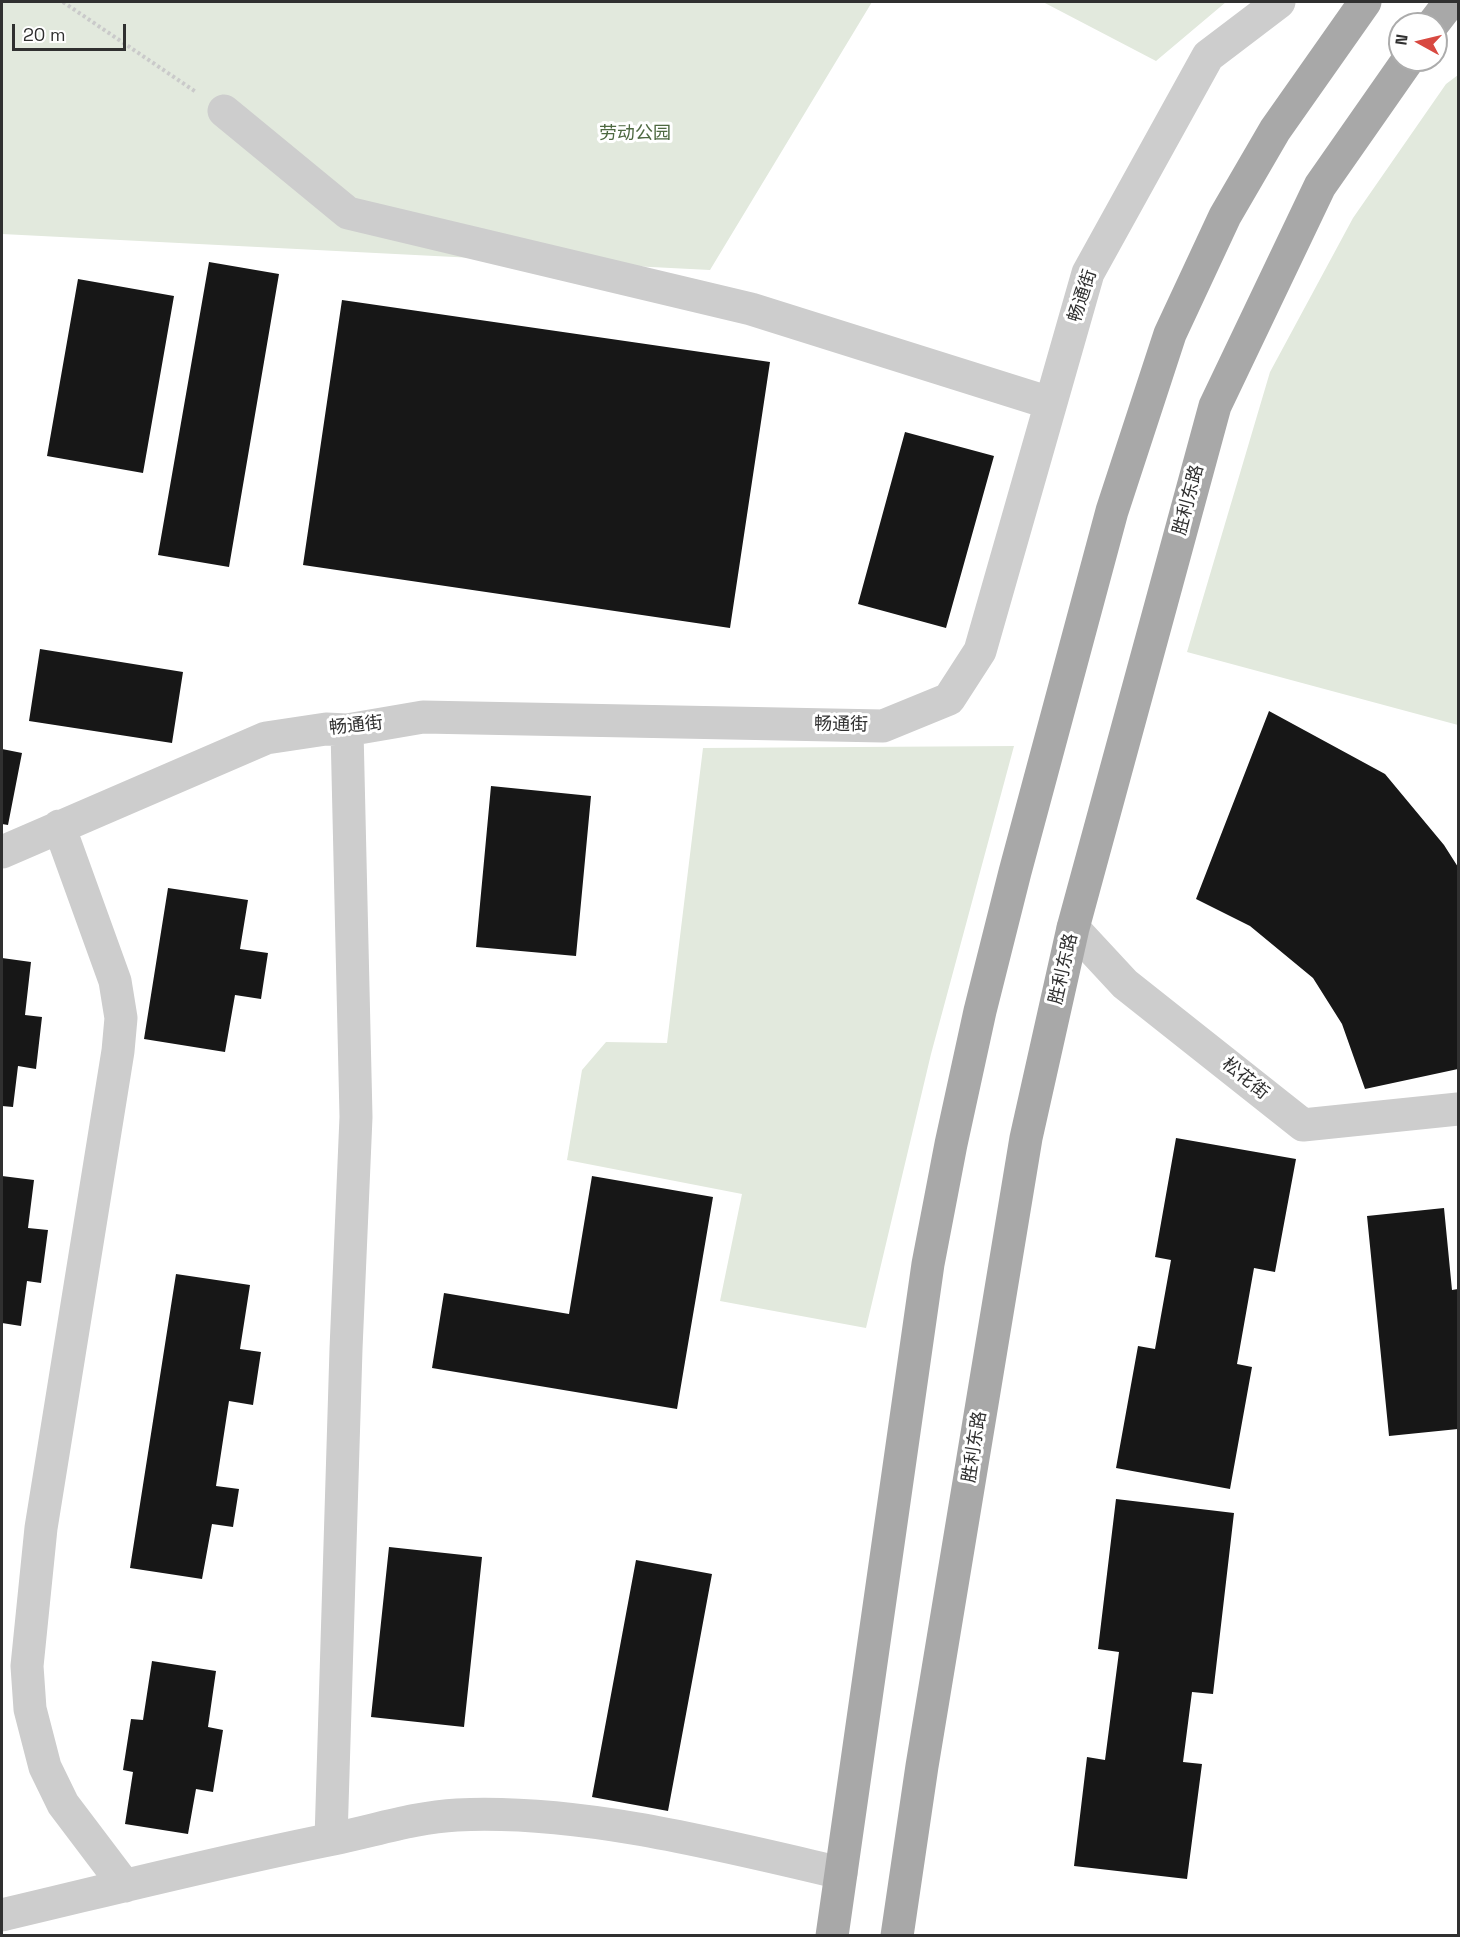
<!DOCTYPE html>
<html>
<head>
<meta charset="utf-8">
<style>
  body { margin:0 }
  #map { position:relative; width:1460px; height:1937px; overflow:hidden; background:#fff; font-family:"Space Grotesk",sans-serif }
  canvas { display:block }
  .frame { position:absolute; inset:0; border:3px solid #303030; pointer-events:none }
  .north { position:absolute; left:1388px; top:12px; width:60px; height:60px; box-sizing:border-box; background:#fff; border:2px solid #acacac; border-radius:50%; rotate:278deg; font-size:16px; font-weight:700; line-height:24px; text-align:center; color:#303030 }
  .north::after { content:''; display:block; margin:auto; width:21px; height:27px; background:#d84941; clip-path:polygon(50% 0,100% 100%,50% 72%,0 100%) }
  .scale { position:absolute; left:12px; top:24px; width:114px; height:27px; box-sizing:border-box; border:3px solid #303030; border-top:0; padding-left:8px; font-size:18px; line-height:21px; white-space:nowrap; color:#303030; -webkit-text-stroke:4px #fff; paint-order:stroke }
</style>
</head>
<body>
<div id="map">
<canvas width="1460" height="1937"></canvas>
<div class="frame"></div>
<div class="north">N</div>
<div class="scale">20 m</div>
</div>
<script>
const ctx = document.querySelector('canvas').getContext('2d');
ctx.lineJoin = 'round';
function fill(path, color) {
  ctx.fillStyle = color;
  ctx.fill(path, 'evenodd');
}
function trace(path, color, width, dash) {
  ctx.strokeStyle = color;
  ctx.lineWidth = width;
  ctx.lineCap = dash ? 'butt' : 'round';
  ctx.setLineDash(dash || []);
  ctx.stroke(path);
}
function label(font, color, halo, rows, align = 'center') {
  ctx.font = font + ' "Space Grotesk","Noto Sans SC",sans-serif';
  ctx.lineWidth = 6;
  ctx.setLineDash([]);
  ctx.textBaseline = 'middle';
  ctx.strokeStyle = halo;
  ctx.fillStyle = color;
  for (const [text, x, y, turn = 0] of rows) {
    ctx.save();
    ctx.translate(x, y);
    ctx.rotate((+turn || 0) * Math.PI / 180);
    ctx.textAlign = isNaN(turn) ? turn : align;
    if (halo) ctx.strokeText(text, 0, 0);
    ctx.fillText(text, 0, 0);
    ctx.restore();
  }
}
fill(new Path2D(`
  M2 2H872L710 270 2 234Z
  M1043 2H1226L1156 61Z
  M1458 75V725L1187 652 1270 372 1353 218 1446 84Z
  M1014 746 931 1054 866 1328 720 1301 742 1194 567 1160 582 1070 606 1042 667 1043 703 748Z`), '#e2e9dd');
fill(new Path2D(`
  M209 262 279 274 229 567 158 555Z
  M78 279 174 296 143 473 47 456Z
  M342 300 770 362 730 628 303 565Z
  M905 432 994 456 946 628 858 604Z
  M40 649 183 672 172 743 29 721Z
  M1269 711 1385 774 1444 845 1458 867V1069L1365 1089 1342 1024 1313 978 1250 926 1196 899Z
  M2 749 22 753 8 825 2 824Z
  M491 786 591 796 576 956 476 947Z
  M168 888 248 900 240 949 268 953 261 999 235 995 225 1052 144 1039Z
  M2 958 31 962 25 1015 42 1017 36 1069 18 1066 13 1107 2 1106Z
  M1176 1138 1296 1159 1275 1272 1254 1268 1237 1364 1252 1367 1230 1489 1116 1468 1138 1346 1155 1349 1171 1260 1155 1257Z
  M2 1176 34 1180 28 1228 48 1230 41 1283 27 1281 21 1326 2 1323Z
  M592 1176 713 1197 677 1409 432 1368 444 1293 569 1314Z
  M1444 1208 1452 1290 1458 1289V1429L1389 1436 1367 1216Z
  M176 1274 250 1285 240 1349 261 1352 253 1405 229 1401 216 1486 239 1489 233 1527 212 1524 202 1579 130 1568Z
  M1116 1499 1234 1513 1213 1694 1192 1692 1183 1762 1202 1764 1187 1879 1074 1866 1087 1757 1105 1760 1119 1652 1098 1649Z
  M389 1547 482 1557 464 1727 371 1717Z
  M636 1560 712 1574 668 1811 592 1797Z
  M152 1661 216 1671 208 1727 223 1730 213 1792 196 1789 188 1834 125 1824 133 1772 123 1770 131 1719 143 1720Z`), '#171717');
trace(new Path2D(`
  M63 2 196 92`), '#cacaca', 4, [3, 3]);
trace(new Path2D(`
  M224 111 348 213 751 309 1050 403
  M59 826 115 981 121 1018 118 1051 41 1528 27 1666 30 1709 45 1767 63 1804 125 1886
  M2 852 266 738 326 729 347 730 423 717 883 726 949 699 980 651 1088 273 1208 56 1279 2
  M1073 928 1125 984 1303 1125 1458 1109
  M331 1839 346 1349 356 1117 347 730
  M2 1915C112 1889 222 1861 333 1839 373 1831 416 1817 457 1815 581 1809 721 1845 841 1873`), '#cdcdcd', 33);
trace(new Path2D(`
  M1433 24 1450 2
  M832 1936 928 1264 951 1144 980 1011 1015 872 1112 511 1170 334 1225 216 1275 130 1365 2
  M897 1936 922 1766 1026 1138 1073 928 1215 406 1320 186 1408 60`), '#a8a8a8', 33);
label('18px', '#4e6941', '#fff', [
  ["劳动公园",635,134]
]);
label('18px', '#303030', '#fff', [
  ["畅通街",1083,296,-72],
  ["胜利东路",1189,500,-75],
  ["畅通街",841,725,1],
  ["畅通街",356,726,-6],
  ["胜利东路",1064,969,-77],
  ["松花街",1245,1079,39],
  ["胜利东路",975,1447,-81]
]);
</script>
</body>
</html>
